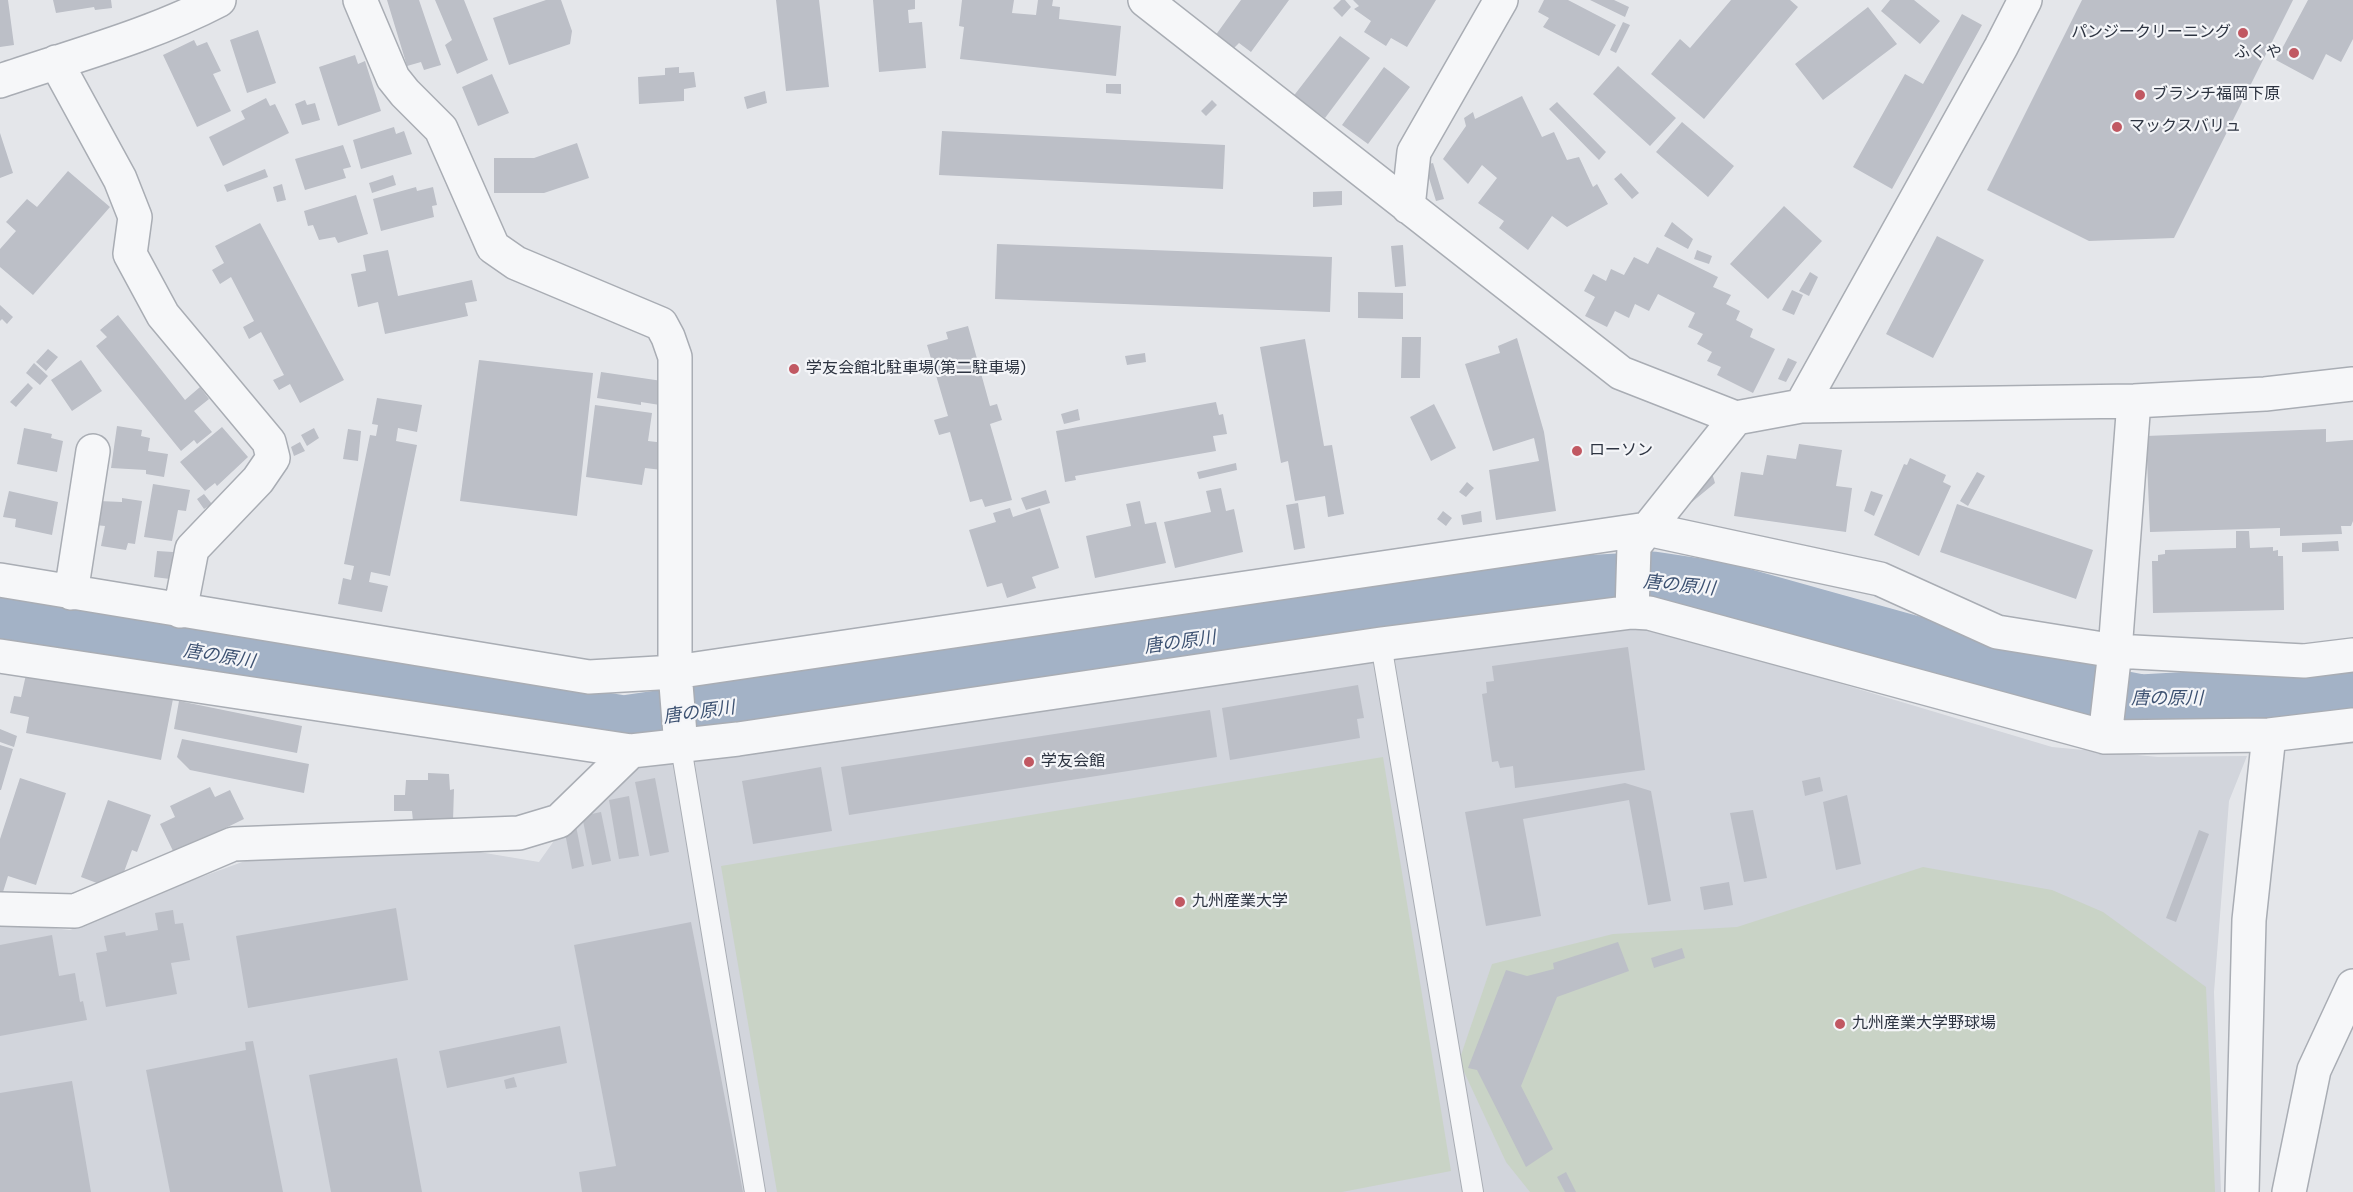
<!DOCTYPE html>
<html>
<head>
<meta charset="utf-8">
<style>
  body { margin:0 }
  canvas { display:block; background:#e4e6ea }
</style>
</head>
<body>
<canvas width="2353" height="1192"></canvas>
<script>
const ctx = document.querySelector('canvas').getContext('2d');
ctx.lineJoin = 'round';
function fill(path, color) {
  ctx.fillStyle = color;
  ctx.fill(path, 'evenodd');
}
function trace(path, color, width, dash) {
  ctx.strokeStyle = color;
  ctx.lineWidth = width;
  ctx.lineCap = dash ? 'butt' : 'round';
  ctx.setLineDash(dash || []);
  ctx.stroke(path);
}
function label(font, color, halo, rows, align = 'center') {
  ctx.font = font + ' "DM Sans","Noto Sans JP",sans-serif';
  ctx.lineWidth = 4.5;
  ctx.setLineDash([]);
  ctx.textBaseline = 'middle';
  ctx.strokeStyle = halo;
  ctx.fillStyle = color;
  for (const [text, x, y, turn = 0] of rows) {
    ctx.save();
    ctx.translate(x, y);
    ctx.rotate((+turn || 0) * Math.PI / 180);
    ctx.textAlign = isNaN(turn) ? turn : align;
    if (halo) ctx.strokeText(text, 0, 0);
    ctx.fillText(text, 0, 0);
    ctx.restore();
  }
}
fill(new Path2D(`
  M1641 624 2052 747 2158 757 2247 756 2229 801 2214 992 2221 1192H0V922L70 930 171 888 267 853 467 850 539 862 556 838 641 763 1346 667Z`), '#d2d5dc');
fill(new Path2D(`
  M1383 757 1451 1171 1342 1192H777L721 866Z
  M1923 867 2052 890 2103 912 2206 987 2215 1192H1530L1506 1162 1459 1061 1492 964 1613 934 1737 927Z`), '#c9d3c6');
trace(new Path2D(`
  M0 620 624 724 1584 584 1652 580 1719 590 2080 691 2141 703 2353 691`), '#a3b2c6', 57);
fill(new Path2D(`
  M0 0H8L14 45 0 47Z
  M53 0H111L112 8 95 10 94 7 56 13Z
  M387 0H419L441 65 424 70 421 62 407 66Z
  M435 0H464L488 60 457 74 445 45 452 40Z
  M546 0H561L572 31 570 44 509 65 493 18Z
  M776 0H819L829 87 786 91Z
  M873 0H915V9L908 10 909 23 922 22 926 68 879 72Z
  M962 0H1014L1012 13 1036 15 1038 0H1053L1052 6 1060 7 1059 19 1121 26 1116 76 960 59 964 27 959 26Z
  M1241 0H1289L1251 52 1239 43 1233 49 1215 36Z
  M1341 0H1345L1351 7 1342 17 1333 8Z
  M1353 0H1436L1407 47 1391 38 1386 46 1364 32 1371 21 1354 9 1359 6Z
  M1544 0H1568L1616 25 1599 56 1543 27 1549 18 1538 12Z
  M1590 0H1614L1629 7 1625 17Z
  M1731 0H1790L1798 7 1704 119 1651 74 1680 39 1690 48Z
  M1890 0H1914L1940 21 1920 44 1881 11Z
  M2082 0H2293L2174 238 2089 241 1987 190Z
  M2308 0H2353V39L2341 62 2326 54 2313 80 2276 60Z
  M1868 7 1897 44 1823 100 1795 64Z
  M1962 14 1982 25 1892 189 1853 167 1905 74 1923 84Z
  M1623 22 1630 25 1616 53 1610 50Z
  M258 30 276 83 247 93 230 40Z
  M1340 36 1370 58 1325 118 1311 108 1308 112 1292 98Z
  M194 40 197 46 207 42 221 71 213 74 231 111 197 127 163 55Z
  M355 55 358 64 365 61 381 111 338 126 319 67Z
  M1618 66 1676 118 1650 146 1593 94Z
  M679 67V73L694 72 696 87 684 89V101L639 104 638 77 665 75V68Z
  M1384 67 1410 87 1368 144 1342 125Z
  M492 74 509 113 478 126 462 87Z
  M1106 84H1121V94L1106 93Z
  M765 91 767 103 747 109 744 97Z
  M1522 96 1542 137 1554 132 1567 160 1579 157 1593 187 1597 184 1608 204 1567 227 1552 216 1528 250 1499 228 1504 221 1478 203 1497 178 1482 165 1468 184 1443 159 1466 126 1464 118 1473 112 1475 119Z
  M266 98 270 106 275 104 289 133 223 166 209 137 245 119 241 111Z
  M305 100 307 105 315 103 320 120 302 125 295 104Z
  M1212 100 1217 105 1206 116 1201 111Z
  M1557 102 1606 152 1599 160 1549 109Z
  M1682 122 1734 166 1708 197 1656 152Z
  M394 127 396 134 404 131 412 154 361 169 353 140Z
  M942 131 1225 145 1223 189 939 175Z
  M0 133 13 173 0 178Z
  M577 143 589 178 544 193H494V158H534Z
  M343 145 351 167 343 169 346 178 305 190 295 159Z
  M1433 163 1444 199 1436 201 1425 165Z
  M265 169 268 177 227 192 224 185Z
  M68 171 110 207 33 295 0 267V249L16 231 6 222 27 199 37 207Z
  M1621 173 1639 193 1632 199 1614 179Z
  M393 175 396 185 372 193 369 183Z
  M282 184 286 200 277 202 273 187Z
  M416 187 417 191 433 187 437 205 432 206 434 217 381 231 373 199Z
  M1342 191V205L1313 207V192Z
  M356 195 368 234 338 243 335 237 319 240 313 225 308 226 304 211Z
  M1784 206 1822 241 1768 299 1730 264Z
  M1672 222 1693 239 1688 249 1664 236Z
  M260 223 344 380 300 403 290 384 279 390 273 380 284 375 261 332 249 339 243 327 254 321 231 277 220 284 212 270 224 263 215 246Z
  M1937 236 1984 260 1933 358 1886 334Z
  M997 244 1332 257 1330 312 995 299Z
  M1403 245 1406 286 1395 287 1391 246Z
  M1657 247 1718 277 1713 287 1731 295 1726 304 1740 311 1736 320 1753 329 1750 337 1775 349 1753 393 1717 375 1721 367 1707 361 1712 352 1697 344 1703 334 1688 327 1695 313 1658 294 1649 311 1635 304 1629 318 1615 311 1607 327 1585 316 1595 297 1584 291 1593 274 1606 281 1611 269 1624 275 1634 257 1648 264Z
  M388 250 398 296 472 280 477 301 465 303 468 316 385 334 378 302 358 307 351 274 366 271 363 255Z
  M1697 250 1712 256 1709 264 1694 259Z
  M1810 272 1818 277 1809 296 1799 291Z
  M1792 290 1803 295 1794 315 1782 310Z
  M1358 292 1403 293V319L1358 318Z
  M0 305 13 317 7 324 2 319 0 321Z
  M118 315 185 400 200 387 209 399 194 411 212 432 197 444 194 440 181 451 96 346 107 337 100 330Z
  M968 326 990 406 997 404 1002 420 990 424 1012 500 985 507 982 499 970 502 950 432 939 435 934 420 948 416 927 345 948 339 946 332Z
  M1402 337H1421L1420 378H1401Z
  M1517 338 1544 432 1556 511 1496 520 1489 470 1539 461 1534 438 1493 451 1465 364 1500 353 1498 346Z
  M1305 339 1324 446 1332 445 1344 514 1328 517 1325 496 1295 501 1288 461 1281 463 1260 347Z
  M48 349 58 357 46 371 36 362Z
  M1145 353 1146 362 1127 365 1125 356Z
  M1788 358 1797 362 1786 382 1778 379Z
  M81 360 102 391 72 411 51 380Z
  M479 360 593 373 577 516 460 501Z
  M34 363 48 376 40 385 26 373Z
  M601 372 669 382 666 406 641 402V405L597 398Z
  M28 383 33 388 16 407 10 402Z
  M377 398 422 405 417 432 398 428 396 441 417 445 390 576 371 572 369 582 388 586 382 612 338 604 343 578 351 580 354 566 344 564 370 435 376 436 378 425 372 424Z
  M1216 402 1219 415 1223 414 1227 434 1213 436 1216 451 1075 476 1076 480 1065 482 1056 431Z
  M1434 404 1456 448 1431 461 1410 417Z
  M595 405 652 413 648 441 665 443 662 470 645 468 642 485 586 477Z
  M1078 409 1080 420 1064 424 1061 414Z
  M117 426 142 430 141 436 150 438 148 451 168 454 164 477 146 474V470L111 468Z
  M222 427 248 457 217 486 215 483 205 491 180 462Z
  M24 428 52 434 51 438 63 441 57 472 17 464Z
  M314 428 319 438 307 446 301 435Z
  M348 429 361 431 358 461 343 459Z
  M2326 429V442L2353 440V521L2351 526H2341L2342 534 2280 536V528L2150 532 2146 436Z
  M300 442 305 451 294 456 291 447Z
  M1799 444 1842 450 1836 486 1852 488 1846 532 1734 516 1741 472 1763 475 1767 455 1796 459Z
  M1910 458 1946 475 1943 482 1951 486 1919 556 1874 535 1904 464 1907 465Z
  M1236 463 1237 470 1199 479 1197 472Z
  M1977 472 1985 476 1968 506 1960 501Z
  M1712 473 1715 483 1692 502 1686 496Z
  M1467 482 1474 488 1466 497 1459 492Z
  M153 484 190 490 186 511 178 510 172 541 144 537Z
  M1221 488 1226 511 1234 509 1243 552 1175 568 1164 522 1211 512 1206 491Z
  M1046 490 1050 503 1026 510 1021 498Z
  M9 491 58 502 52 535 15 527 16 519 3 517Z
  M1871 491 1883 495 1874 516 1864 511Z
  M204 494 212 504 204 509 197 499Z
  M122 498 142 501 135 544 128 543 126 550 101 546 105 526 95 525 99 501 122 502Z
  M1140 501 1145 524 1156 522 1166 563 1095 578 1086 536 1131 526 1126 504Z
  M1298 503 1305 548 1294 550 1286 505Z
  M1957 504 2093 550 2076 599 1940 552Z
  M1010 508 1013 517 1040 508 1059 568 1032 577 1036 588 1007 598 1002 583 987 587 969 530 996 522 993 513Z
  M1443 511 1452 518 1446 526 1437 519Z
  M1481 511 1482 522 1463 525 1461 515Z
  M2236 531H2249L2250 548 2273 547V551L2278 550V556H2283L2284 610 2153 613 2152 561H2158V555L2165 554V550L2236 548Z
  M2338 541 2339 551 2302 552V543Z
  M157 551 173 552 170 579 154 577Z
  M1628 647 1645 770 1515 788 1513 766 1500 768 1498 761 1492 762 1482 694 1487 693 1486 682 1494 681 1492 666Z
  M27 670 173 699 161 760 26 733 29 717 10 713 14 696 21 697Z
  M1358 685 1364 718 1357 719 1360 738 1230 760 1222 708Z
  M179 701 302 726 297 753 174 729Z
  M1210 710 1217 757 849 815 841 767Z
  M0 729 17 736 14 747 0 742Z
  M182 739 309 764 304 793 190 770 177 757Z
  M0 745 13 749 1 790H0Z
  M821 767 832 831 753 844 742 781Z
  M428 773 449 774 450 790 454 789 453 821H413L412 811H394V795H405L406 780H428Z
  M1820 777 1823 791 1805 796 1802 781Z
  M20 778 66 793 36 885 8 876 3 892 0 891V839Z
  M655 778 669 852 650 856 635 782Z
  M1625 783 1651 791 1671 901 1648 905 1629 800 1523 819 1541 916 1486 926 1465 812Z
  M210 787 215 797 230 790 244 819 174 853 160 824 175 817 170 806Z
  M1847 795 1861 864 1836 870 1823 802Z
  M629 796 639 856 619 859 609 800Z
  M108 800 151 815 137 852 132 850 121 880 110 888 81 877Z
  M1753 810 1767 878 1744 882 1730 813Z
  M601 812 611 861 592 865 582 816Z
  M576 826 584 866 572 869 564 828Z
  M2199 830 2209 834 2176 922 2166 918Z
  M1729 882 1733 905 1704 910 1700 887Z
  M396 908 408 980 248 1008 236 936Z
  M173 910 175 924 183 923 190 960 171 963 177 994 106 1007 96 953 107 951 104 936 125 932 126 936 158 930 155 913Z
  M691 922 743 1192H582L579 1172 616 1166 574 945Z
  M52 935 59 976 75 973 80 1002 83 1001 87 1020 0 1036V945Z
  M1618 942 1629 971 1557 997 1521 1086 1553 1149 1526 1167 1477 1070 1468 1068 1506 970 1527 976 1554 969 1553 963Z
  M1682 948 1685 958 1654 968 1651 958Z
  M560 1026 567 1063 447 1088 439 1051Z
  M253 1041 283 1192H170L146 1070 246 1050 245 1042Z
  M397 1058 422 1192H331L309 1075Z
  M514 1077 517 1087 506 1089 504 1080Z
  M72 1081 91 1192H0V1093Z
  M1566 1172 1576 1192H1565L1557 1177Z`), '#bcbfc7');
const lane = new Path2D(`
  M1381 644 1473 1192
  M681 747 755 1192`);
const street = new Path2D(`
  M360 0 393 78 405 93 441 129 493 247 516 263 661 324 668 337 675 357V672L681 747
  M1145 0 1621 373 1736 418 1801 406 2134 401 2265 394 2353 384
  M56 62 120 179 135 217 130 254 163 315 269 442 273 458 258 480 192 549 180 611
  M0 81C73 56 150 36 219 0
  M1408 207 1414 152 1501 0
  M1801 406 2001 47 2025 0
  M0 580 589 677 675 672 1647 529 1880 579 1997 632 2115 651 2304 661 2353 655
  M71 593 93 451
  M1632 612 1634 546 1736 418
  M0 656 631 751
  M2105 737 2115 651 2134 401
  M0 909 75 911 233 844 519 833 559 821 631 751 738 739 1381 644 1632 612 1649 613 2105 737 2269 735 2353 725
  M2242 1192 2249 920 2269 735
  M2289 1192 2314 1070 2353 986`);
trace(lane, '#a9adb4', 22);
trace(street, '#a9adb4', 36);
trace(lane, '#f6f7f9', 20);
trace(street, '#f6f7f9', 33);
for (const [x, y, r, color] of [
  [2243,33,6,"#c15862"],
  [2294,53,6,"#c15862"],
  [2140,95,6,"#c15862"],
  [2117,127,6,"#c15862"],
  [794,369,6,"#c15862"],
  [1577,451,6,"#c15862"],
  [1029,762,6,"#c15862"],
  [1180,902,6,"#c15862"],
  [1840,1024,6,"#c15862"]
]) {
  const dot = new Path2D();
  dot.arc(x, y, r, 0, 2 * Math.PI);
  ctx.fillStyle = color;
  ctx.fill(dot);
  trace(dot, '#f4f5f8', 2);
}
label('16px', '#2d3441', '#f4f5f8', [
  ["パンジークリーニング",2231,33,"right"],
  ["ふくや",2282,53,"right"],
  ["ブランチ福岡下原",2152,95],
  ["マックスバリュ",2129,127],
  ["学友会館北駐車場(第二駐車場)",806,369],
  ["ローソン",1589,451],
  ["学友会館",1041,762],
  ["九州産業大学",1192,902],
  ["九州産業大学野球場",1852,1024]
], 'left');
label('italic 18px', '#3c5171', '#f4f5f8', [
  ["唐の原川",1679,586,6],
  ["唐の原川",1180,643,-8],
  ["唐の原川",219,657,9],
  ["唐の原川",2167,699],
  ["唐の原川",699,713,-8]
]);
</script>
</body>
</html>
